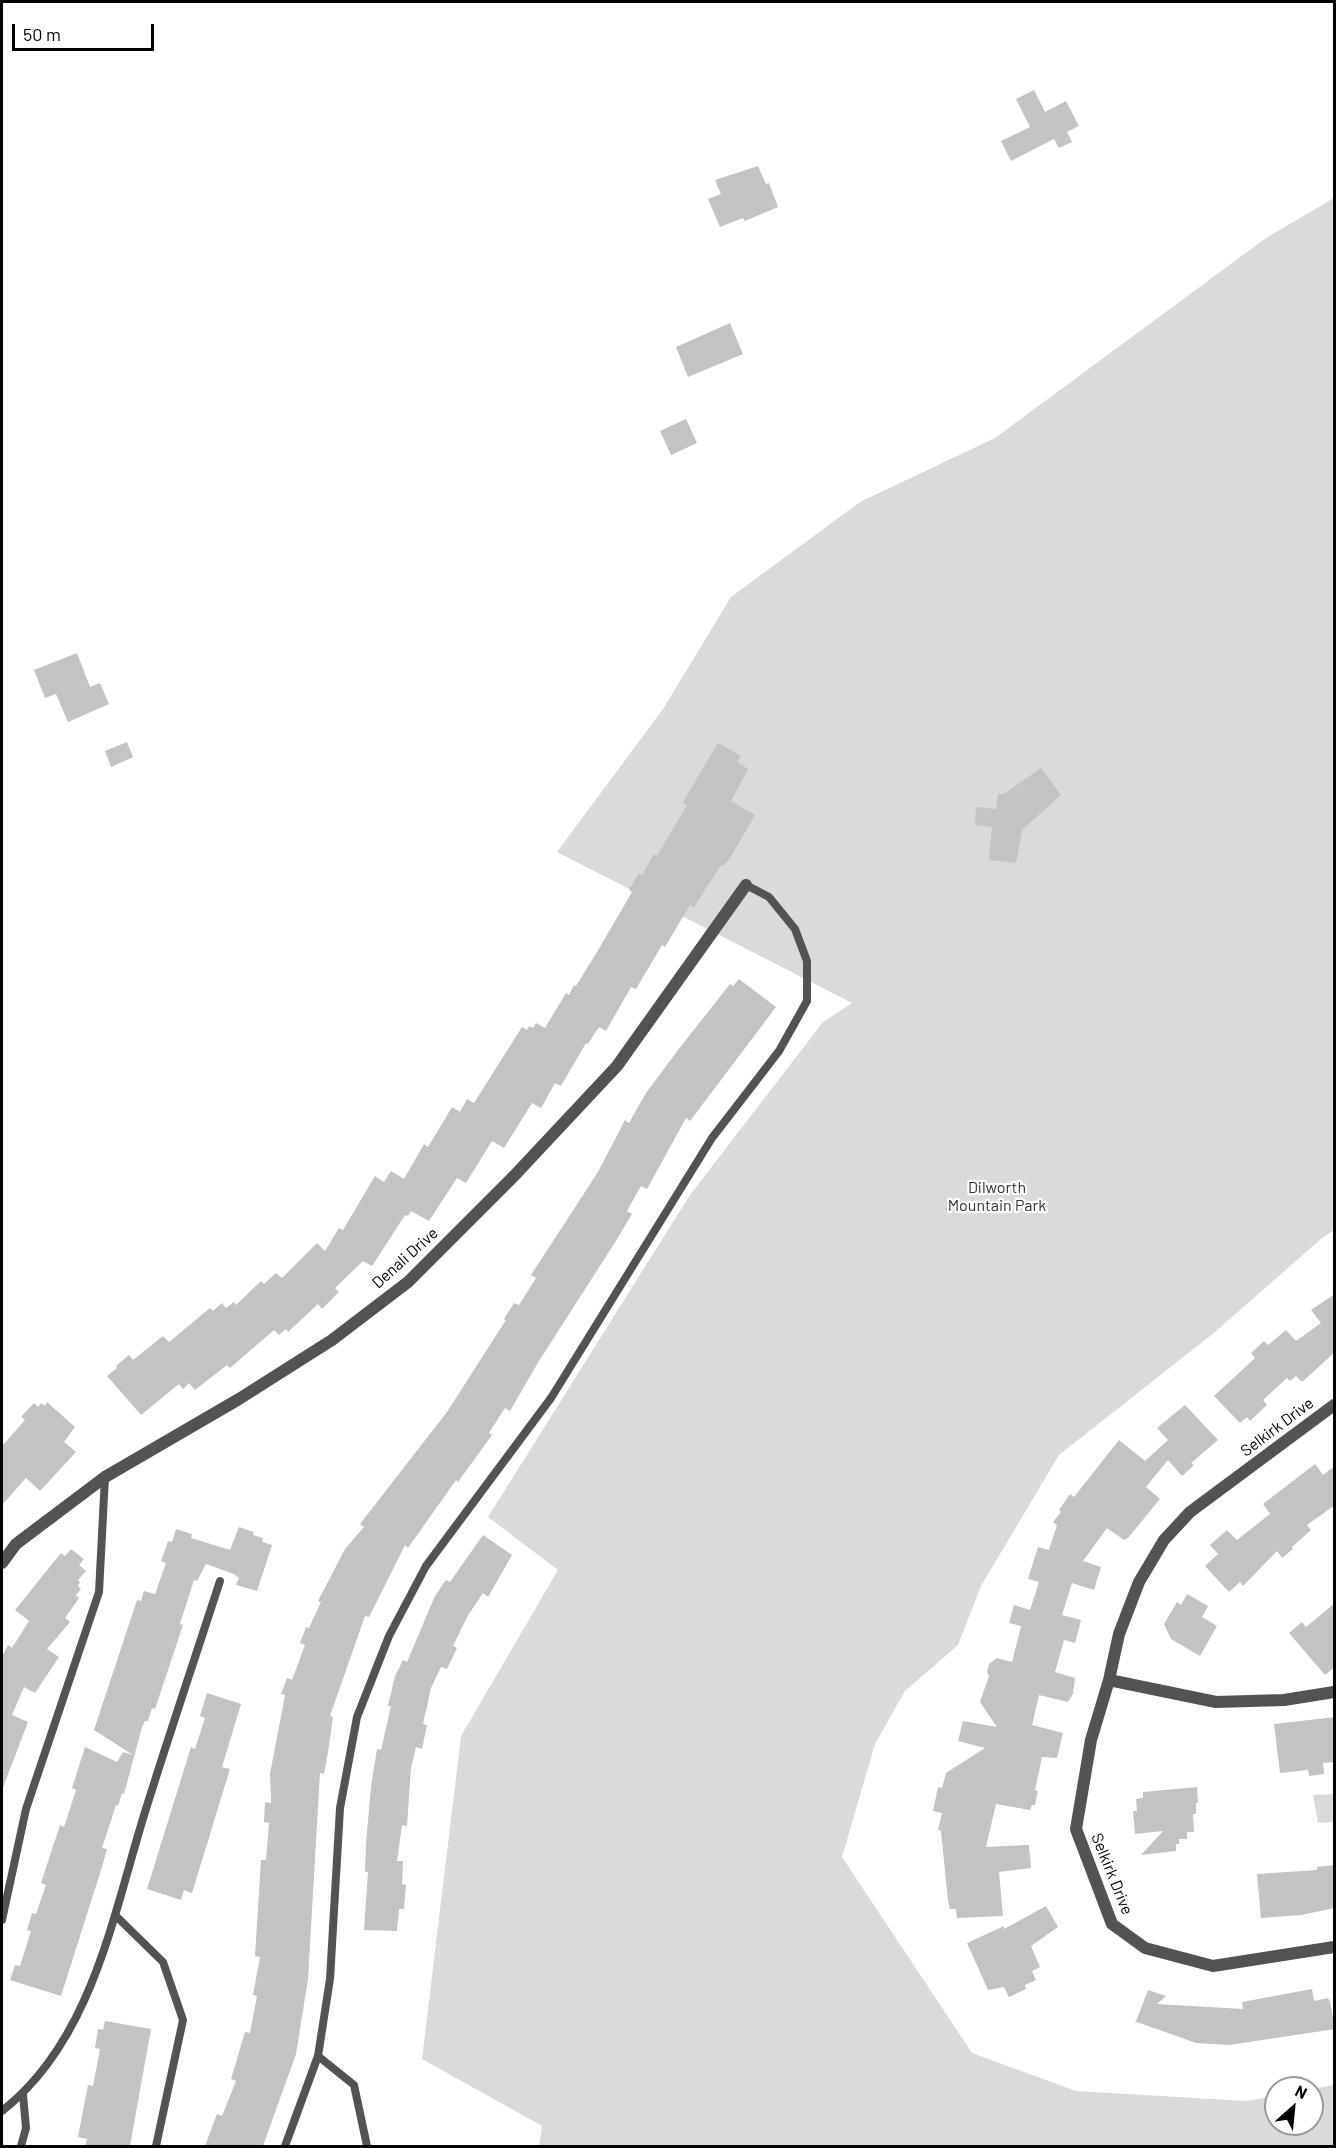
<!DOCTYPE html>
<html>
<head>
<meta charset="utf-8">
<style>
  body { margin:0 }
  #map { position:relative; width:1336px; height:2148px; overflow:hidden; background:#fff; font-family:Barlow,sans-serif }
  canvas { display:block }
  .frame { position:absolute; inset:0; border:3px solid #000; pointer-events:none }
  .north { position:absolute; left:1264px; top:2076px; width:60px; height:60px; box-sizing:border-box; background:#fff; border:2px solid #999; border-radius:50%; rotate:27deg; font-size:16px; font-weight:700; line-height:24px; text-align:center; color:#000 }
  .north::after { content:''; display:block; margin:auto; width:21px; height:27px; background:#000; clip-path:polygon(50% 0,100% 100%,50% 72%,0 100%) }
  .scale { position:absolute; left:12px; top:24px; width:142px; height:27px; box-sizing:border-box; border:3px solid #000; border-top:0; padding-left:8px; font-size:18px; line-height:21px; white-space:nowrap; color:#000; -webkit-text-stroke:4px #fff; paint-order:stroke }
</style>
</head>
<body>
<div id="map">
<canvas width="1336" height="2148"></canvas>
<div class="frame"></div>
<div class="north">N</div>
<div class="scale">50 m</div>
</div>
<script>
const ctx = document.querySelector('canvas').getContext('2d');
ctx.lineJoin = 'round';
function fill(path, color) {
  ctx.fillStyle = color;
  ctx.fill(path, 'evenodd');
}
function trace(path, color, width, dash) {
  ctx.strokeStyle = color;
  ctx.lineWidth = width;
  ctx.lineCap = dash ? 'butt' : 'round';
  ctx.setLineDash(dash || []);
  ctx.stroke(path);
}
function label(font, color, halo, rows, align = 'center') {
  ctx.font = font + ' Barlow,sans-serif';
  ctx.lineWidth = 4.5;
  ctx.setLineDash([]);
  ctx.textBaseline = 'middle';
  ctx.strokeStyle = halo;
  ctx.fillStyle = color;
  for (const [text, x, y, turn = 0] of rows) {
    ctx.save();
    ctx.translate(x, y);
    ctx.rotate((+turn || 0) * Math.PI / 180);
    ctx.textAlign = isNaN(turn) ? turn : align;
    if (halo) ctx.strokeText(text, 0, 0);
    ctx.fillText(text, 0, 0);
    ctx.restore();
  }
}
fill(new Path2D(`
  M1334 198V1230L1322 1238 1215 1332 1059 1455 981 1586 958 1645 905 1691 875 1744 842 1857 972 2053 1076 2091 1246 2101 1276 2096V2124H1312V2089L1334 2085V2146H539L542 2126 422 2059 461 1736 558 1570 488 1517 690 1195 823 1022 852 1003 557 852 663 709 731 597 860 502 995 438 1266 238Z
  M1334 1794V1822L1318 1823 1313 1795Z`), '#dadada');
fill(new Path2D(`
  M1034 90 1045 112 1066 101 1079 126 1067 132 1072 142 1059 148 1054 139 1011 161 1001 141 1030 127 1016 99Z
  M758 166 766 184 769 183 778 207 745 221 743 218 720 227 708 199 721 194 715 180Z
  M730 323 743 354 688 377 676 347Z
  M686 419 697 443 671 455 660 431Z
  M77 653 90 687 100 683 109 704 68 722 56 694 45 698 34 670Z
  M127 742 133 757 111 767 105 751Z
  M718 743 741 756 737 762 748 769 731 801 755 815 730 858 723 866 721 865 694 907 690 905 665 947 662 945 636 989 631 987 606 1031 599 1027 588 1044 586 1043 561 1086 555 1083 541 1108 532 1103 504 1148 492 1141 466 1183 457 1178 429 1221 411 1211 408 1216 405 1215 372 1266 363 1261 335 1288 339 1292 322 1309 318 1304 288 1332 286 1329 279 1335 274 1330 230 1368 227 1365 195 1390 189 1383 183 1389 179 1384 141 1415 107 1376 117 1368 116 1366 129 1355 133 1360 163 1336 169 1342 210 1308 213 1311 222 1303 226 1308 234 1302 236 1305 261 1281 264 1284 276 1273 282 1278 317 1243 325 1251 339 1228 343 1230 375 1176 384 1182 391 1171 404 1179 424 1144 428 1147 452 1107 460 1112 467 1099 474 1103 522 1027 527 1030 529 1026 533 1028 536 1023 545 1028 566 993 569 995 574 985 576 986 597 952 632 892 629 890 639 873 642 875 654 854 657 856 687 805 683 802Z
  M1041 768 1061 795 1022 830 1016 863 989 860 992 827 975 825 976 807 996 809 998 794H1004Z
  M739 979 776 1007 690 1121 686 1118 647 1189 641 1186 627 1211 632 1214 614 1244 539 1361 510 1411 505 1408 489 1433 492 1435 471 1464 458 1482 456 1480 408 1548 405 1545 369 1617 365 1616 330 1716 333 1717 328 1752 324 1774 320 1773 308 1979 296 2054 263 2146H205L217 2114 222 2116 236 2081 231 2079 245 2032 250 2033 257 1996 253 1995 260 1957 255 1956 261 1860H266L269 1823 264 1822 265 1802 271 1803 270 1774 285 1695 281 1694 287 1678 292 1680 305 1645 300 1643 306 1627 309 1628 321 1602 318 1601 345 1549 364 1527 360 1524 447 1412 506 1320 504 1319 514 1303 519 1305 536 1278 531 1275 598 1172 625 1120 629 1123 646 1093 678 1050 730 984 733 986Z
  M1335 1294V1352L1302 1382 1296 1376 1290 1381 1287 1378 1263 1400 1267 1405 1250 1421 1247 1417 1240 1423 1214 1396 1255 1358 1251 1353 1264 1341 1268 1345 1286 1330 1296 1341 1321 1323 1311 1310Z
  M47 1402 75 1427 64 1442 76 1452 40 1491 26 1478 2 1505V1446L25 1420 21 1417 34 1403 38 1407 41 1403 45 1406Z
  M1185 1405 1218 1440 1191 1463 1194 1465 1182 1476 1168 1460 1146 1487 1160 1499 1128 1538 1124 1540 1107 1528 1083 1561 1101 1567 1094 1590 1072 1583 1062 1615 1081 1620 1075 1643 1064 1640 1055 1672 1075 1678 1073 1694 1068 1702 1039 1695 1032 1725 1063 1733 1057 1758 1042 1757 1035 1790 1038 1791 1035 1805H1032L1030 1810 996 1804 986 1847 1029 1845 1031 1868 999 1872 1003 1916 957 1918 956 1909H950L948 1901 941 1831 938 1830 942 1813 933 1811 938 1787 942 1788 946 1773 985 1748 958 1741 963 1721 997 1727 980 1702 989 1676 987 1672 989 1664 997 1658 1012 1662 1021 1626 1009 1623 1014 1605 1030 1610 1039 1582 1028 1579 1038 1547 1049 1550 1057 1525 1053 1522 1061 1512 1059 1510 1070 1494 1074 1497 1119 1440 1145 1461 1168 1440 1157 1428Z
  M1315 1464 1323 1475 1335 1466V1505L1307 1525 1311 1530 1292 1547 1293 1549 1282 1558 1277 1551 1243 1586 1240 1582 1229 1592 1205 1566 1218 1554 1210 1545 1227 1530 1237 1540 1270 1514 1263 1504Z
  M239 1527 254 1532 253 1535 263 1538 262 1542 272 1545 257 1591 236 1585 239 1578 234 1574 206 1564 197 1581 194 1580 180 1624 183 1625 155 1709 152 1708 148 1721H145L142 1727 124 1794 122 1793 118 1806 116 1805 102 1848 107 1849 102 1867 61 1996 10 1980 15 1965 20 1966 31 1931 27 1930 32 1913 36 1914 46 1885 41 1883 60 1825 64 1827 67 1818 76 1790 72 1788 85 1747 117 1762 123 1752 133 1755 94 1730 137 1600 141 1601 144 1591 155 1594 166 1563 161 1561 168 1541 172 1542 176 1529 192 1534 191 1538 230 1550Z
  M483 1535 512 1555 488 1597 483 1593 467 1617 453 1646 457 1648 447 1669 441 1667 431 1688 423 1724 427 1725 422 1749 416 1747 411 1768 407 1826 402 1825 397 1861H403L402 1884 406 1885 404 1909H399L397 1931 364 1930 368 1872H365L366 1844 371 1786 377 1749 381 1750 391 1706H388L395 1676 403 1660 407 1662 435 1596 446 1580 450 1582Z
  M71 1549 84 1559 79 1565 86 1571 78 1580 80 1582 78 1586 81 1589 76 1595 79 1598 65 1618 70 1622 47 1649 59 1657 35 1693 24 1687 12 1715 28 1722 2 1790V1657L8 1645 12 1648 29 1621 15 1610 61 1553 65 1556Z
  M1187 1594 1208 1606 1202 1617 1217 1626 1200 1656 1171 1639 1164 1624 1177 1602 1181 1605Z
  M1335 1603V1667L1325 1675 1289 1633 1302 1622 1306 1627Z
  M207 1693 241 1704 222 1767 230 1769 207 1844 192 1893 184 1890 181 1900 147 1889 191 1747 195 1749 205 1718 200 1716Z
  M1335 1717V1762L1323 1763 1324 1774 1309 1776 1308 1770 1280 1773 1274 1724Z
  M1197 1787 1198 1803H1196V1814H1193L1194 1832H1187V1839H1179V1844H1176V1851L1141 1855 1163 1831 1135 1834 1133 1811H1137L1136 1799 1143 1798V1792Z
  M1335 1865V1908L1301 1915 1261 1918 1257 1874 1317 1870V1867Z
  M1046 1906 1058 1927 1031 1946 1040 1967 1032 1971 1036 1980 1025 1985 1026 1989 1009 1997 1004 1987 988 1990 967 1943 1004 1926V1929Z
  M1312 1989 1314 2001 1328 1998 1330 2002 1335 2029 1229 2045 1196 2043 1137 2022 1135 2024 1148 1990 1166 1996 1157 2004 1243 2009 1242 2002Z
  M105 2021 151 2029 130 2146H85L87 2139 78 2137 88 2085 93 2086 100 2049 95 2048 98 2029 103 2030Z`), '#c3c3c3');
trace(new Path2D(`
  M115 1915 163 1962 183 2020 156 2146
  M2 1920 26 1809 99 1592 105 1477
  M2 2111C92 2041 113 1915 145 1812 169 1735 195 1658 220 1581
  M21 2146 26 2128 23 2094
  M285 2146 318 2056
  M367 2146 354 2085 318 2056 330 1979 340 1808 357 1717 389 1636 426 1566 551 1398 712 1138 779 1051 807 1001V961L795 929 769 897 746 885`), '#535353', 8);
trace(new Path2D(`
  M1334 1405 1190 1512 1164 1540 1139 1582 1119 1634 1109 1680 1091 1740 1076 1829 1112 1924 1145 1948 1213 1966 1334 1947
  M2 1563 16 1544 105 1477 239 1399 332 1340 408 1282 514 1176 617 1066 746 885
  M1109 1680 1216 1702 1284 1700 1334 1692`), '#535353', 12);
label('16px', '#313131', '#fff', [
  ["Dilworth",997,1188],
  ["Mountain Park",997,1206]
]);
label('16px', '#000', '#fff', [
  ["Denali Drive",405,1258,-42],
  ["Selkirk Drive",1277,1427,-37],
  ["Selkirk Drive",1112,1874,68]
]);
</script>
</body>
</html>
